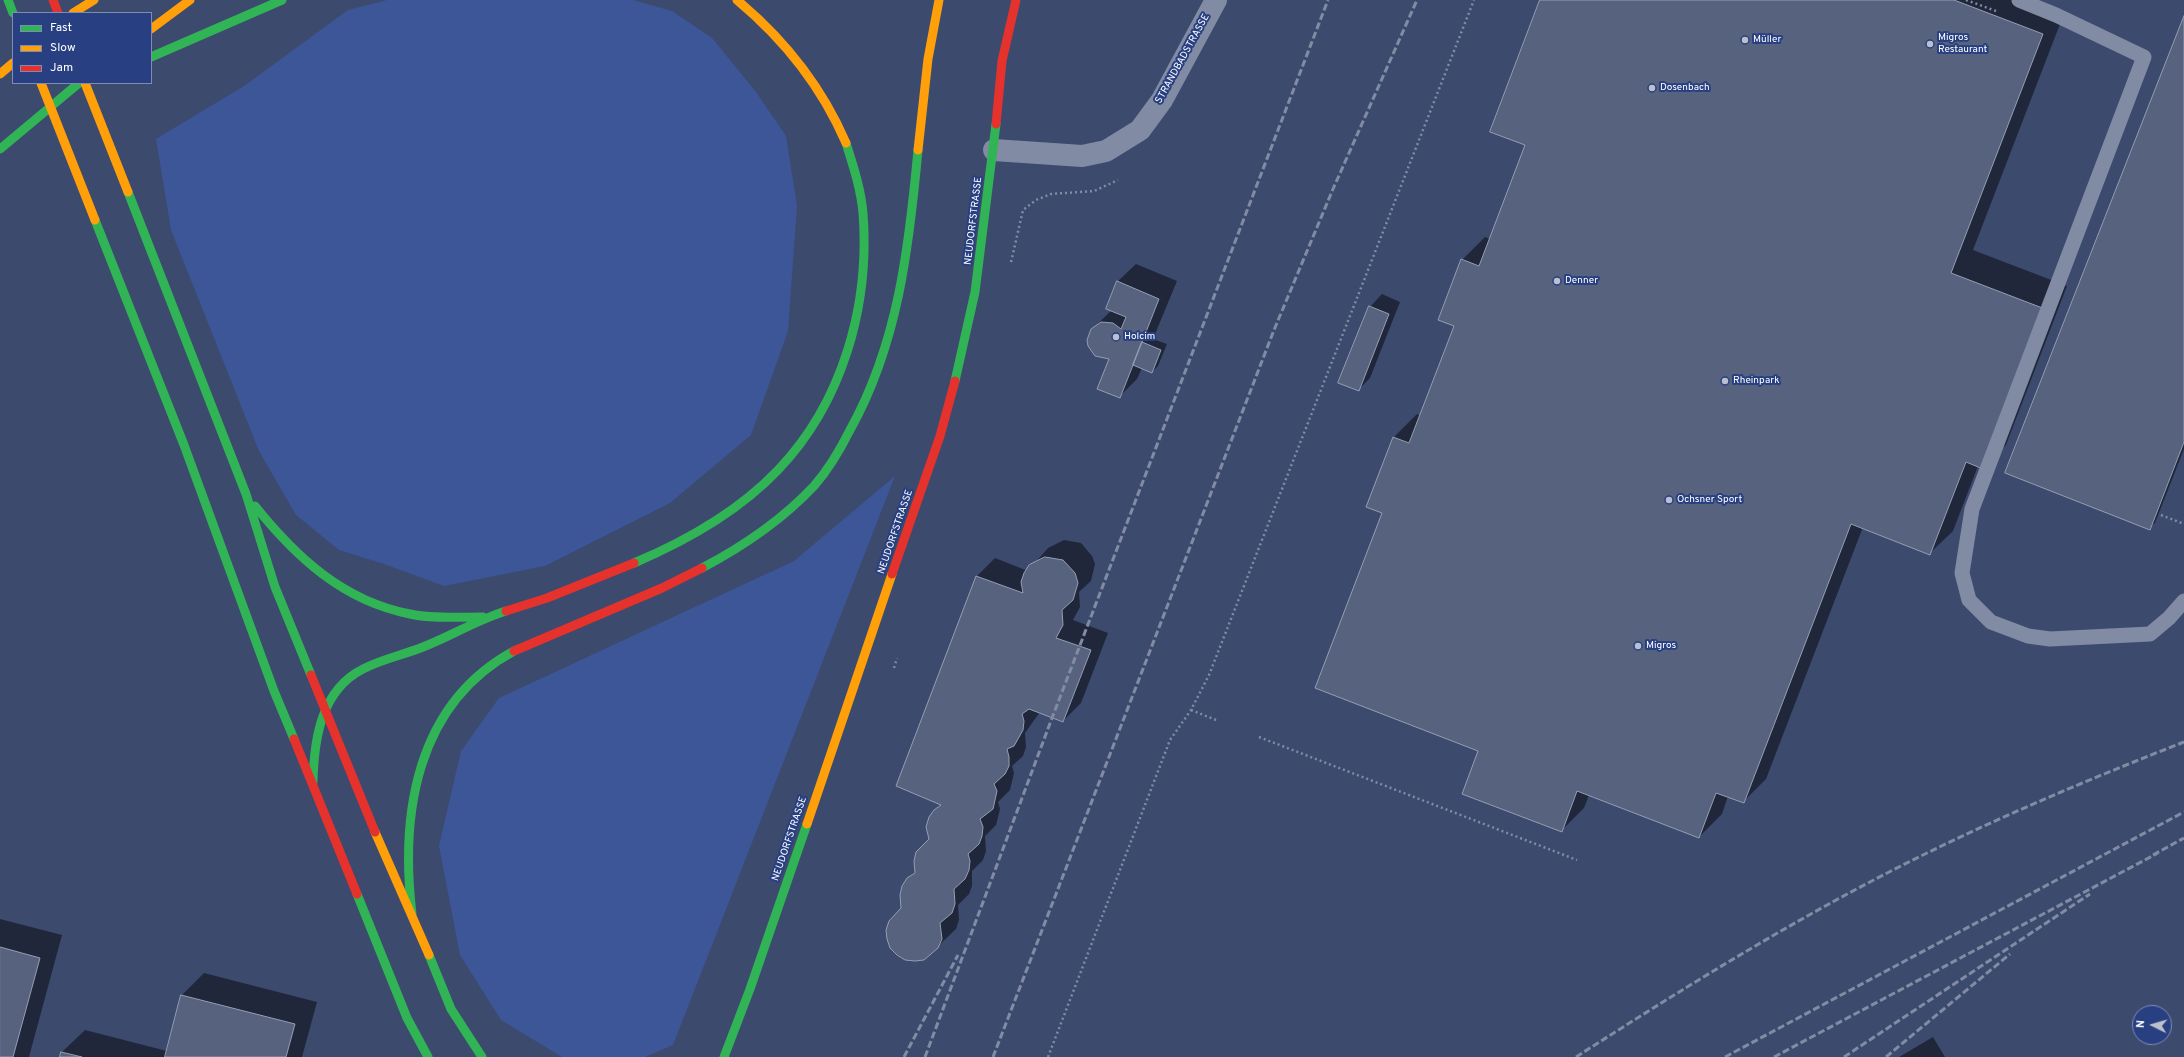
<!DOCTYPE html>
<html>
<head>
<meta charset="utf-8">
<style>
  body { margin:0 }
  #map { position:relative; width:2184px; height:1057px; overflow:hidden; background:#3c4a6e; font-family:Overpass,sans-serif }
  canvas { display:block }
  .legend { position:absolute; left:12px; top:12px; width:140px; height:72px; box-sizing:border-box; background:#284082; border:1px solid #7e8cb4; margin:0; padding:5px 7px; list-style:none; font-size:12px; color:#fff }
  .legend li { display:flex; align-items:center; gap:8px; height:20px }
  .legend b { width:20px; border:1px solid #7e8cb4 }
  .north { position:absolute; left:2132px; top:1005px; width:40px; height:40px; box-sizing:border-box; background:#284082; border:1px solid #7e8cb4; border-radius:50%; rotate:275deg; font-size:11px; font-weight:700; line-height:16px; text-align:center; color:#fff }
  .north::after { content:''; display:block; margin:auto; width:14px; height:18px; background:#bbc0cc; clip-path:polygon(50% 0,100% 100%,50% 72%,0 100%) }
</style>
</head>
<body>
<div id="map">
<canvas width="2184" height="1057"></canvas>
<ul class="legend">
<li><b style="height:5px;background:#30b455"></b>Fast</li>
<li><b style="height:5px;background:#ff9f0a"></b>Slow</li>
<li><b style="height:5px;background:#e5322d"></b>Jam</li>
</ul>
<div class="north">N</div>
</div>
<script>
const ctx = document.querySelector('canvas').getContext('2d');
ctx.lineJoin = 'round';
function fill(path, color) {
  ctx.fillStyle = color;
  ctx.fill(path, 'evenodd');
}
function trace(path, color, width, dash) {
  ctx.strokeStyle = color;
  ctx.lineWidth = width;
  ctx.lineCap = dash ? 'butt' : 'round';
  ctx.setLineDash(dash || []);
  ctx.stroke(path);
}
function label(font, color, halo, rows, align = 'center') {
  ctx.font = font + ' Overpass,sans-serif';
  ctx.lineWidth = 4;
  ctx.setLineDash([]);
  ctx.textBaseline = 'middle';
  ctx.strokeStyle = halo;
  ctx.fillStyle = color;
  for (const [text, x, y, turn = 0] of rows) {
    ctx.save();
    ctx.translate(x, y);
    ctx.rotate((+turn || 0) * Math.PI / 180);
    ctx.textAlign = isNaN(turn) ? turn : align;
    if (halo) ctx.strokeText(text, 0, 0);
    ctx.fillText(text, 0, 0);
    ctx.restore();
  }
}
fill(new Path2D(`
  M387 0H633L672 11 712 38 756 92 786 136 797 206 788 331 751 435 670 503 545 566 444 586 384 564 339 550 296 515 259 451 171 230 156 139 244 86 348 10Z
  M895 476 673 1045 645 1057H562L501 1020 460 955 439 846 461 751 499 698 794 561Z`), '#3c5698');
fill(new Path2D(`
  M1541 0H2035L2065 11 1973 250 2067 286 2006 445 1983 468 1978 466 1953 531 1930 553 1863 527 1766 779 1743 802 1728 796 1722 814 1699 837 1589 795 1584 808 1561 831 1383 512 1368 506 1394 437 1417 414 1421 416 1455 326 1462 260 1485 237 1490 239 1526 145Z
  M2184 19V449L2155 523 2149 528Z
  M1136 264 1177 281 1153 339 1167 344 1158 366 1152 372 1142 368 1137 379 1119 397 1110 358 1092 329 1112 310 1107 308 1118 281Z
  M1382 294 1400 302 1370 378 1358 390 1370 307Z
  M1064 540 1081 543 1092 556 1095 564 1091 581 1079 592 1080 607 1073 620 1108 633 1081 703 1063 721 1040 712 1025 733 1026 747 1023 756 1012 766 1014 773 1010 790 998 802 1000 809 996 825 985 836 986 851 983 860 972 871V886L969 894 958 905 959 920 956 929 937 947 908 879 916 871 930 840 935 810 941 804 898 786 977 576 995 558 1028 571 1048 548Z
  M0 919 62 935 29 1057H0Z
  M204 973 317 1002 302 1057H61L62 1052 85 1030 167 1051 182 995Z
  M1933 1037 1945 1057H1899Z`), '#0007');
const building = new Path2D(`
  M1540 0H1954L2043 34 1951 273 2045 309 1983 469 1966 462 1930 555 1851 524 1744 803 1716 793 1699 838 1577 791 1562 832 1462 794 1478 751 1315 688 1382 513 1366 507 1393 437 1409 443 1454 326 1438 320 1461 259 1479 266 1525 145 1490 132Z
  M2184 16V442L2150 530 2005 473Z
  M1117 281 1159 299 1120 398 1097 389 1109 359 1095 356 1088 346 1087 340 1091 329 1101 322 1113 323 1121 329 1126 317 1106 309Z
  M1369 306 1389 314 1359 391 1338 383Z
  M1142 342 1161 350 1152 373 1133 365Z
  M1045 557 1063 560 1075 573 1078 583 1073 600 1062 610 1063 625 1056 638 1091 650 1063 722 1029 709 1022 714 1024 721 1023 730 1014 746 1007 749 1009 757V766L1005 774 994 784 997 791 993 809 980 819 983 827 982 836 979 844 968 854 970 861 969 870 965 879 954 889 955 904 952 913 940 923 942 939 938 948 924 960 915 961 905 960 897 955 890 948 887 939 886 930 889 921 901 908 900 895 902 886 907 878 915 873 914 861 916 852 929 839 926 827 929 817 934 810 941 805 896 786 976 576 1023 593 1021 582 1024 573 1029 565Z
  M0 947 40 958 13 1057H0Z
  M181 995 295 1024 286 1057H165Z
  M61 1052 82 1057H60Z`);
fill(building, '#57627f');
trace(building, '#959eb2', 1);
trace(new Path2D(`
  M1966 0 1996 11
  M1011 262 1023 210 1036 200 1051 194 1094 191 1118 180
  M2161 515 2184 524
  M894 668 897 658
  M1191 710 1216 720
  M1259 737 1577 860
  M1048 1057 1170 740 1191 710 1209 675 1474 0`), '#828ba4', 2.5, [2, 3]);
trace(new Path2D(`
  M2019 0 2056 15 2144 57 1972 509 1962 573 1969 600 1991 622 2028 636 2050 639 2150 634 2169 618 2184 601`), '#828ba4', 15);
trace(new Path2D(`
  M994 150 1082 156 1106 151 1140 130 1162 100 1216 0`), '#828ba4', 22);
trace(new Path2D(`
  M8 0 13 13
  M151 57 282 0
  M0 149 79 83
  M128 192 246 494 275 587 311 675
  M95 220 184 445 274 691 294 739
  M955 381 975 292 996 124
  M255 506C296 557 343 601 410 614 433 619 459 617 483 617
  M634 563C686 541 739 511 778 470 843 402 870 305 863 213 861 189 853 165 846 143
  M702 568C744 546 782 520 814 486 829 469 840 450 850 430 898 344 909 248 918 150
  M313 782C314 739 321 690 363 669 382 659 403 655 423 647 451 636 477 620 506 611
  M357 894 407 1018 428 1057
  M412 914C400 814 416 704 514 651
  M429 955 451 1009 482 1057
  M724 1057 750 989 807 824`), '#30b455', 9);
trace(new Path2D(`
  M737 0C785 40 821 85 846 143
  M73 13 94 0
  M151 29 190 0
  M0 74 13 63
  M918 150 928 59 939 0
  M807 824 892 574
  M375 832 429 955`), '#ff9f0a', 9);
trace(new Path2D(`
  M53 0 58 13
  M996 124 1002 61 1016 0
  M892 574 940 436 955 381
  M506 611 547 598 634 563
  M514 651 662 588 702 568
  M311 675 375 832
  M294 739 357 894`), '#e5322d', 9);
trace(new Path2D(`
  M2153 855 2184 838
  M904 1057 958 955
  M925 1057 1052 718 1328 0
  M993 1057 1274 330 1333 189 1417 0
  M1576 1057C1690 984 1806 912 1927 853 2011 812 2097 776 2184 742
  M1725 1057 2184 812
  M1774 1057 2158 853
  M1844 1057 2090 894
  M1886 1057 2010 954`), '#828ba4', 3, [7, 3]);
trace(new Path2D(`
  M41 83 95 220
  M85 83 128 192`), '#ff9f0a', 9);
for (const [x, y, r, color] of [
  [1745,40,4,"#bbc0cc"],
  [1930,44,4,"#bbc0cc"],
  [1652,88,4,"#bbc0cc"],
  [1557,281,4,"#bbc0cc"],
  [1116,337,4,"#bbc0cc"],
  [1725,381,4,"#bbc0cc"],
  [1669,500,4,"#bbc0cc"],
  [1638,646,4,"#bbc0cc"]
]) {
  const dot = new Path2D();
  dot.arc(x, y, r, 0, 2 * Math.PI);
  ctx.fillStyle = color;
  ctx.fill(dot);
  trace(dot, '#284082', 1.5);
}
label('10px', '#fff', '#284082', [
  ["Migros",1938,38],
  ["Restaurant",1938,50],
  ["Müller",1753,40],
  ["Dosenbach",1660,88],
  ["Denner",1565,281],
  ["Holcim",1124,337],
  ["Rheinpark",1733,381],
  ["Ochsner Sport",1677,500],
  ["Migros",1646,646]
], 'left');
label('10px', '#fff', '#284082', [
  ["STRANDBADSTRASSE",1183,59,-61],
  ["NEUDORFSTRASSE",974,221,-83],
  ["NEUDORFSTRASSE",896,532,-71],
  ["NEUDORFSTRASSE",790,839,-71]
]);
</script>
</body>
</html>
